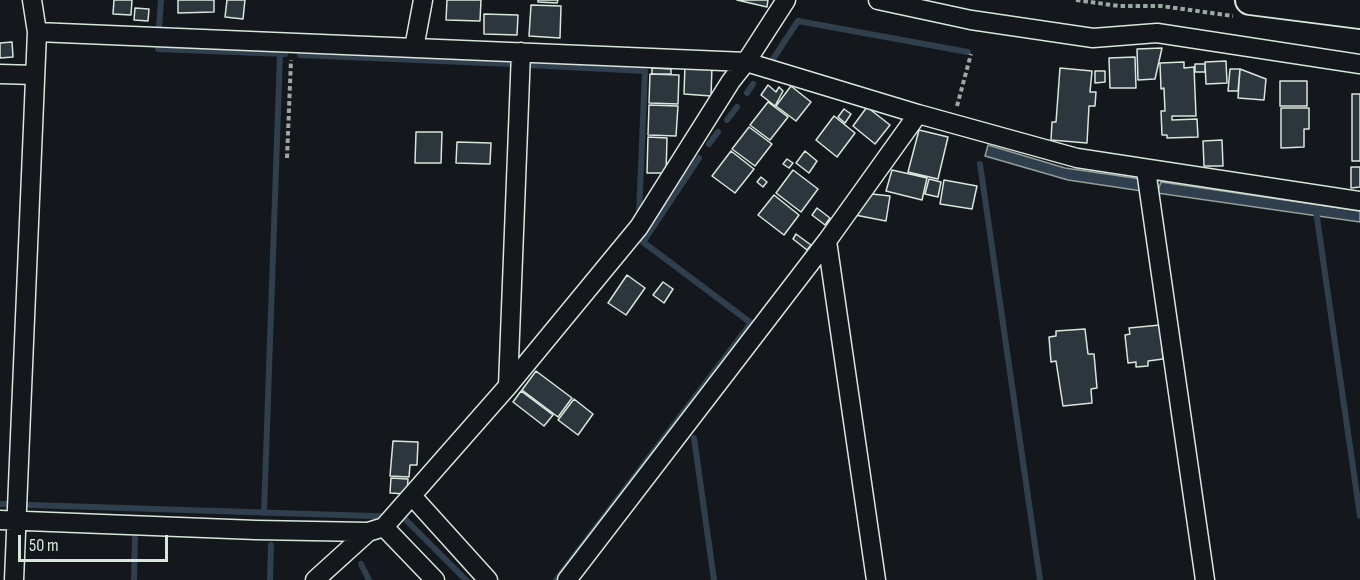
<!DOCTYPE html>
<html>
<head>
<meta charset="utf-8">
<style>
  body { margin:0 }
  #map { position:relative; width:1360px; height:580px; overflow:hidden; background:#14181c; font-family:"Sofia Sans Condensed",sans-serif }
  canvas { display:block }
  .scale { position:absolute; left:18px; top:535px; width:150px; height:27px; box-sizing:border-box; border:3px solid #d8e6dc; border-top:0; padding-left:8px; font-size:18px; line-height:21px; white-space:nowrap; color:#d8e6dc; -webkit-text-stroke:4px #14181c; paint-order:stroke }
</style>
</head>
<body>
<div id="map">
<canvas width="1360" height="580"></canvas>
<div class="scale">50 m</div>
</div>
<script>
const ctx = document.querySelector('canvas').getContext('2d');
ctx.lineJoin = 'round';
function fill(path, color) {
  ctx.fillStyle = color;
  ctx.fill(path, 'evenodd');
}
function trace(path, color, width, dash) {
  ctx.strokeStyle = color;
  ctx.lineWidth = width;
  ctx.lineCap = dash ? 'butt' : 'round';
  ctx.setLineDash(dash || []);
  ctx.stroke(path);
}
const water = new Path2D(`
  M988 145 1065 168 1141 179 1142 191 1068 180 985 156Z
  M1161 182 1360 211V222L1157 193Z`);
fill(water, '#2f3f4d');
trace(water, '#939e99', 1.5);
trace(new Path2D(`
  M159 28 161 0
  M158 49 285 54
  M300 55 511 64
  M773 59 798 21 968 52
  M529 65 645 71 639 215
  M747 93 753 84
  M727 120 737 107
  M709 144 718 132
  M980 164 1040 580
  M1316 211 1360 516
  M694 438 714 580
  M0 504 403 517 466 580
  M264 513 280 54
  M361 564 369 580
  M134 580 135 538
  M270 580 271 545
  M556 580 751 323 643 242 699 158`), '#2f3f4d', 6);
const building = new Path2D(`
  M114 0H132L131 15 113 14Z
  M178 0H214V12L178 13Z
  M227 0H245L243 19 225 17Z
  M447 0H481L480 21 446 20Z
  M538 0H558L557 3 538 2Z
  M737 0H768L767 7Z
  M531 5 561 6 560 38 529 36Z
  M135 8 149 9 148 21 134 20Z
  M484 14 518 15 517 35 484 34Z
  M12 42 13 57 0 58V43Z
  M1162 48 1155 79 1138 80 1137 49Z
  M1135 57 1136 88H1110L1109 58Z
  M1226 61 1227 83 1206 84 1205 62Z
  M1184 62V68L1194 67 1196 116H1172V120L1197 119 1198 137 1167 138V135H1162L1161 111H1165L1164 88 1161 89 1160 63Z
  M1195 64H1205V72H1195Z
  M685 65 712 66 711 96 684 94Z
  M652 68 671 69V74H652Z
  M1060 68 1092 71 1090 92H1096L1095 106H1089L1087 143 1051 140 1052 122H1056Z
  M1230 69H1240L1238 91H1228Z
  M1240 69 1266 79 1264 100 1238 98Z
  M1095 71H1105V82L1095 83Z
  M650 74 679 75 678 104 649 103Z
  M1280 81H1307V106H1280Z
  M768 85 776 92 779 87 783 91 775 106 761 95Z
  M791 86 811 102 796 121 776 106Z
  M1352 94H1360V161H1352Z
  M768 102 788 117 770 140 750 125Z
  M649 105 678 106 676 136 648 135Z
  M867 107 890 125 875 144 853 126Z
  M1281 108H1309V129H1304V147L1281 148Z
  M844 109 851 114 845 123 838 117Z
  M834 116 855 133 837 157 816 140Z
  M749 127 772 144 755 166 732 149Z
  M919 130 948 137 938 179 908 172Z
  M416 132H442L441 163H415Z
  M648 137 667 138 666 173H647Z
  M1222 140 1223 166H1204L1203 141Z
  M457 142 491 143 490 164 456 163Z
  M731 151 754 169 735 193 712 176Z
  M805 151 817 161 809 173 796 163Z
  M787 159 793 163 789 168 783 164Z
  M1351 167H1360V187L1351 188Z
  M793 170 818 189 801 212 776 193Z
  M892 170 927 178 922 200 886 191Z
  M761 177 767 182 763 187 757 182Z
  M929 179 941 182 938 197 925 194Z
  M944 180 977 186 972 209 940 204Z
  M872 194 890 196 886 221 855 215Z
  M774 195 799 215 784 235 758 215Z
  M817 208 830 218 825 225 812 215Z
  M796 234 811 245 807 250 793 239Z
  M627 275 645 288 626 315 608 303Z
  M663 282 673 289 664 303 653 295Z
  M1160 325 1163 359 1148 361V366L1136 367V362L1128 363 1125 335 1130 334 1129 328Z
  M1085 329 1088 354H1094L1097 388 1091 389 1092 403 1063 406 1056 361 1051 362 1049 337 1056 336V331Z
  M536 371 572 398 558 417 522 390Z
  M521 391 553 415 544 426 513 402Z
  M574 399 593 414 578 435 558 420Z
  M393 441 418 442 417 465H410L409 477 390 476Z
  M391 478 408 479 407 494 390 493Z`);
fill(building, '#2c363c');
trace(building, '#d8e6dc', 1.5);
const street = new Path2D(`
  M878 0 971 20 1093 38 1157 33 1360 64
  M37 32 746 62 918 114 1077 158 1360 201
  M414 48 423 0
  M0 74 35 75
  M1146 170 1205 580
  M827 241 876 580
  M508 386 521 52
  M412 496 488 580
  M0 520 256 530 368 532 384 527 508 386 639 227 731 81 746 62 786 0
  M384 527 435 580
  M14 580 37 32 32 0
  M315 580 368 532
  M567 580 827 241 918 114`);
const primary = new Path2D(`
  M1250 0 1360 14`);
trace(street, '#d8e6dc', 21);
trace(primary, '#d8e6dc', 32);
trace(new Path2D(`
  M1076 0 1119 6H1161L1233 16
  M957 106 971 54
  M287 158 291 60`), '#9da8a2', 4, [4.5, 3]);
trace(street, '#14181c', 18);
trace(primary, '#14181c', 28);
</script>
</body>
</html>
